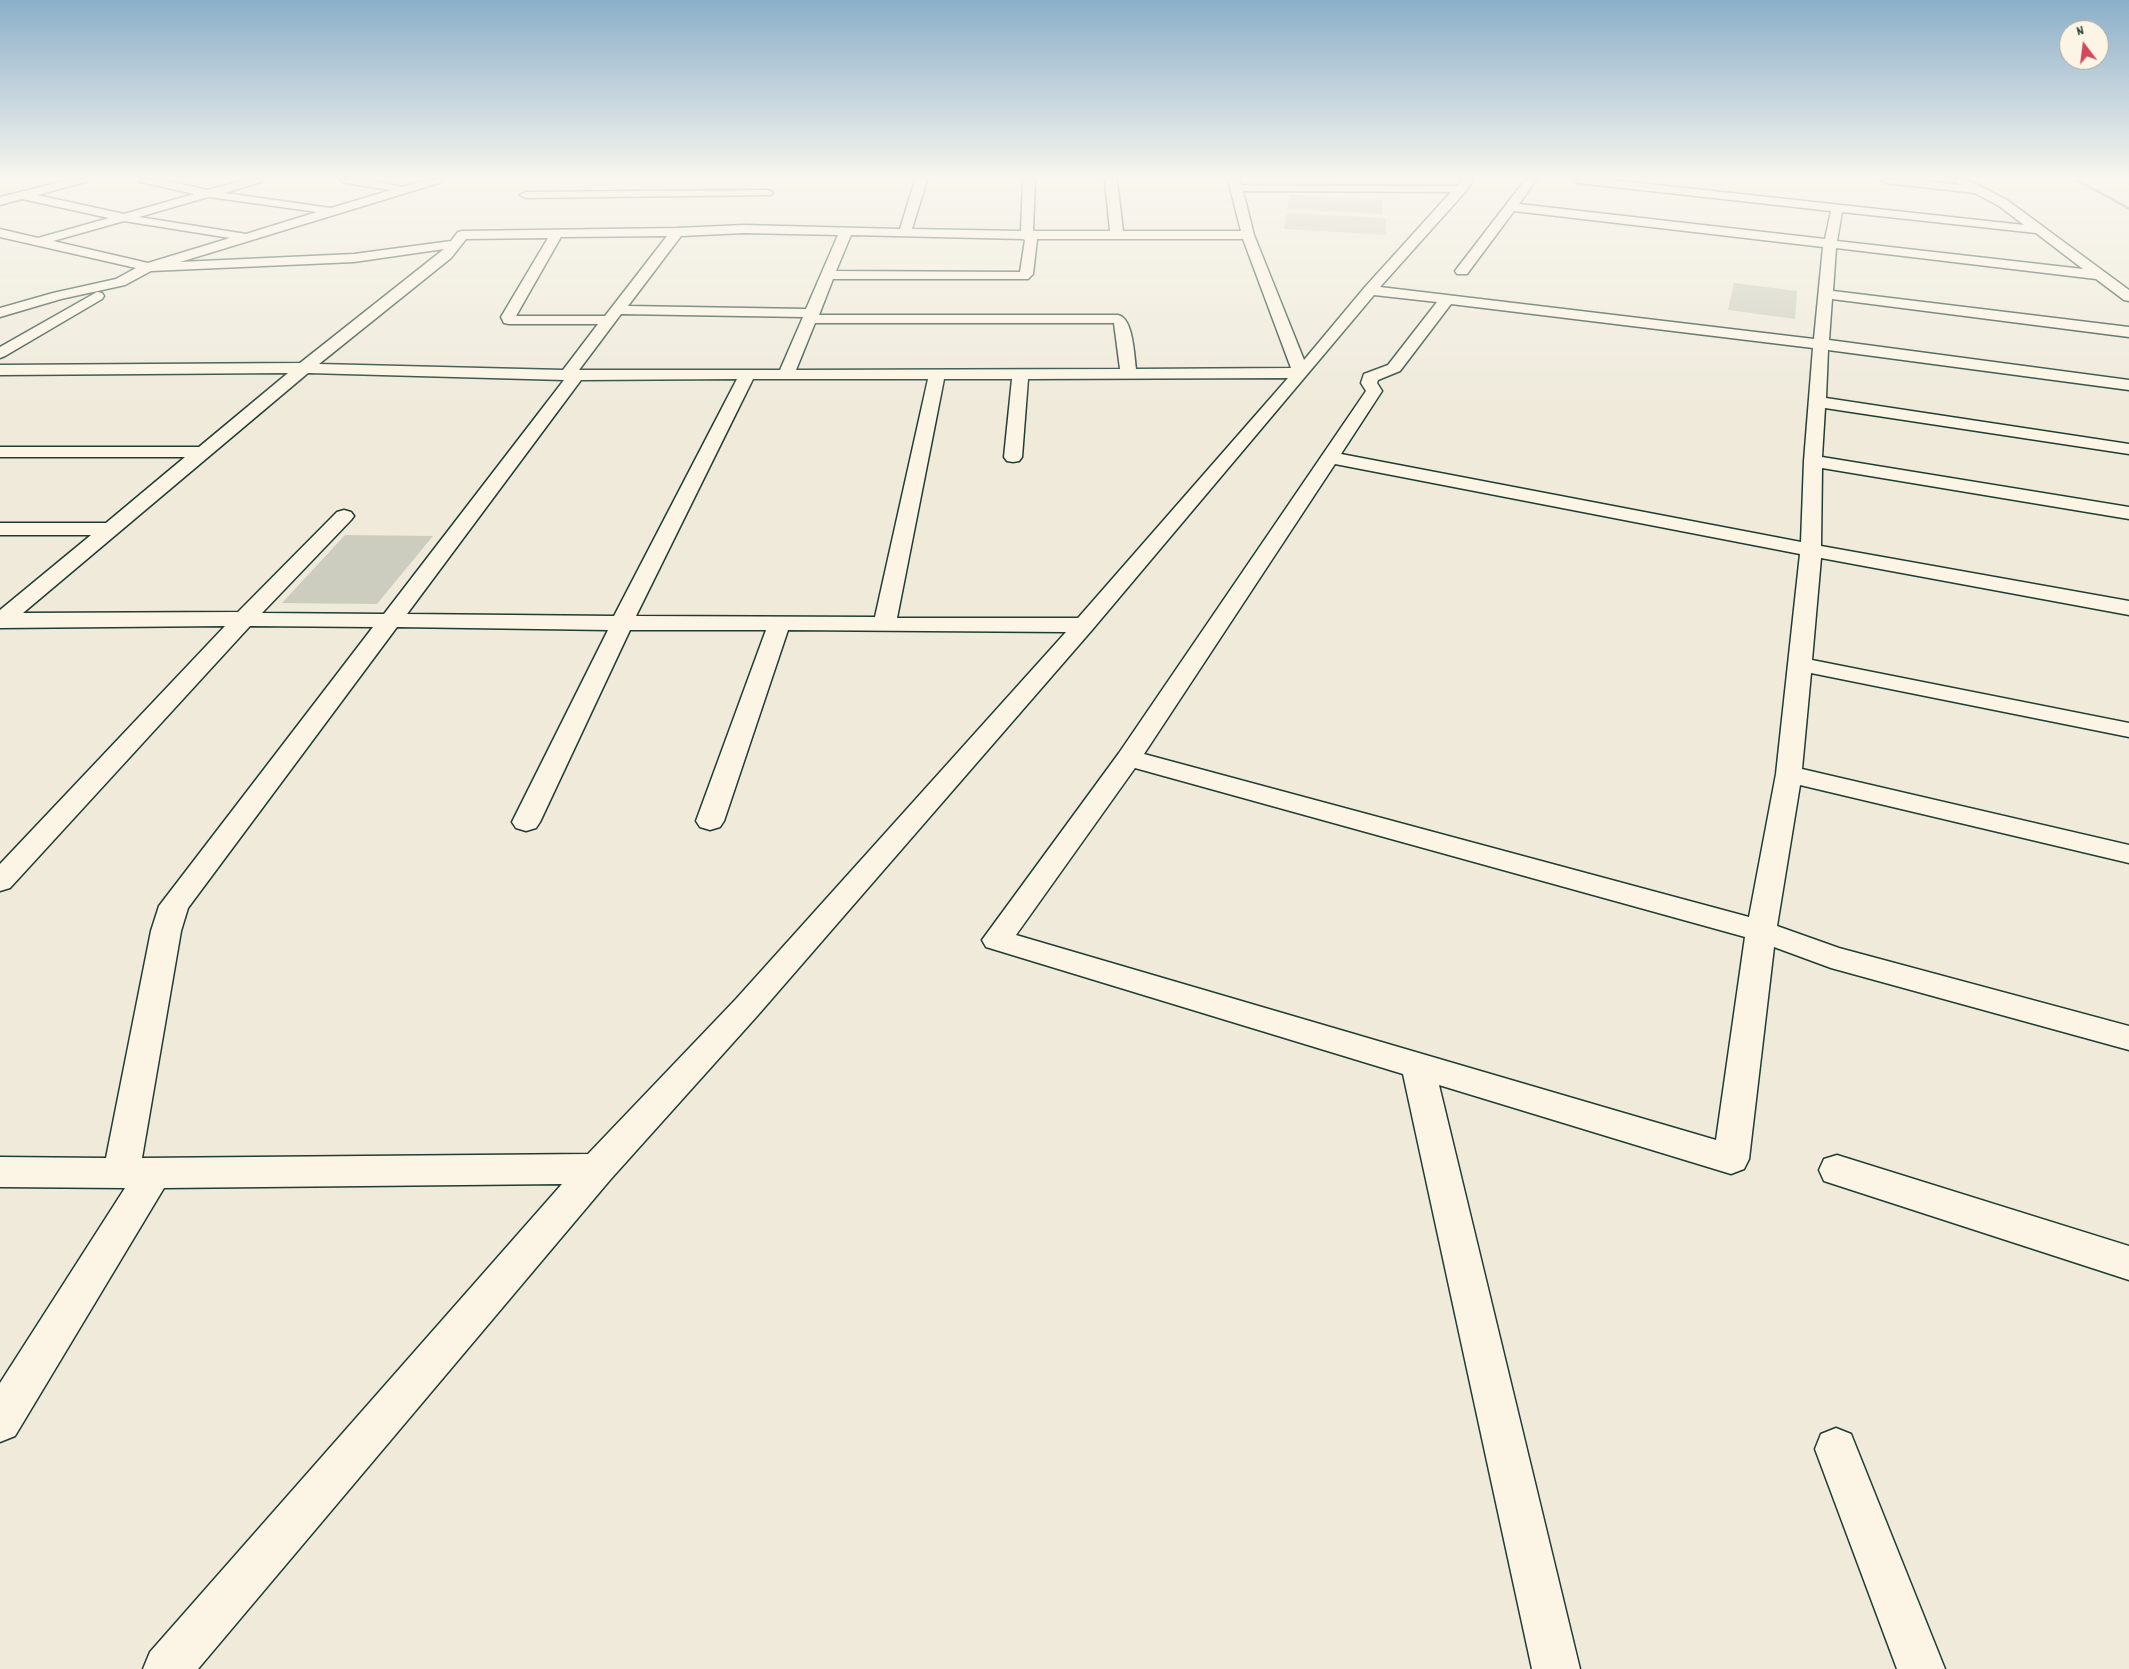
<!DOCTYPE html>
<html>
<head>
<meta charset="utf-8">
<style>
  body { margin:0 }
  #map { position:relative; width:2129px; height:1669px; overflow:hidden; background:#efeada; font-family:Dekko,sans-serif }
  canvas { display:block }
  .north { position:absolute; left:2059px; top:20px; width:50px; height:50px; box-sizing:border-box; background:#fcf5e5; border:1px solid #a4ab9e; border-radius:50%; rotate:345deg; font-size:14px; font-weight:700; line-height:20px; text-align:center; color:#1f3d34 }
  .north::after { content:''; display:block; margin:auto; width:18px; height:22px; background:#d1495b; clip-path:polygon(50% 0,100% 100%,50% 72%,0 100%) }
</style>
</head>
<body>
<div id="map">
<canvas width="2129" height="1669"></canvas>
<div class="north">N</div>
</div>
<script>
const ctx = document.querySelector('canvas').getContext('2d');
ctx.lineJoin = 'round';
function fill(path, color) {
  ctx.fillStyle = color;
  ctx.fill(path, 'evenodd');
}
function trace(path, color, width, dash) {
  ctx.strokeStyle = color;
  ctx.lineWidth = width;
  ctx.lineCap = dash ? 'butt' : 'round';
  ctx.setLineDash(dash || []);
  ctx.stroke(path);
}
fill(new Path2D(`
  M1290 195 1382 200V214L1287 209Z
  M1287 213 1386 218V235L1284 229Z
  M1734 283 1797 291 1795 319 1728 310Z
  M345 535 433 536 377 604 282 603Z`), '#cccdbf');
fill(new Path2D(`
  M2074 180H2080L2129 207V210Z`), '#6c7d71');
const minor = new Path2D(`
  M68 180H87L86 182 37 195 124 214 194 194 141 182 140 180H162L208 190 244 180H262L261 182 225 193 331 208 391 190 345 183 340 180H369L403 187 425 180H443L442 182 180 262 354 254 451 241 458 232 462 231 677 228 744 225 900 229 915 180H927L912 229 1021 231 1023 180H1035L1033 231H1110L1105 180H1117L1123 231H1241L1228 180H1240L1241 185 1457 186 1462 180H1473L1466 191 1380 287 1814 339 1823 247 1514 211 1467 274H1457L1455 271 1525 180H1536L1519 204 1825 239 1831 211 1578 183 1573 180H1612L2024 225 1999 206 1975 193 1886 183 1881 180H1920L1959 185 1954 180H1968L2007 200 2129 290V301L2124 300 2096 279 1836 248 1833 291 2129 327V337L1832 299 1829 340 2129 380V390L1828 350 1826 398 2129 444V454L1825 408 1822 457 2129 507V519L1822 468 1821 546 2129 601V615L1821 558 1812 660 2129 723V737L1811 673 1802 769 2129 845V863L1800 785 1777 926 1839 948 2129 1026V1050L1831 968 1774 947 1749 1159 1744 1169 1731 1174 1439 1085 1580 1669H1532L1403 1074 986 947 982 940 1119 753 1366 391 1361 383 1364 374 1388 365 1437 302 1374 295 1092 630 758 1015 610 1180 198 1669H143L150 1652 562 1184 164 1188 15 1436 0 1442V1383L125 1188 0 1187V1157L106 1158 151 931 159 906 373 627 250 626 10 888 0 891V864L225 626 0 628V610L91 535H0V523H106L185 457H0V447H199L288 373 0 375V365L300 363 444 249 354 262 151 271 125 285 61 299 0 317V308L53 293 116 279 136 268 0 237V229L38 238 109 218 22 199 0 205V197ZM1243 191 1451 192 1365 287 1304 360 1254 235ZM208 197H209L317 212 246 234 139 217ZM1842 212 2036 233 2083 269 1837 241ZM124 221 230 238 148 263 53 241ZM744 233 838 235 806 309 628 306 681 236ZM851 235 1023 239 1025 240 1020 272 836 271ZM667 236 605 316H516L561 237ZM548 238 501 317 504 323 509 324H598L563 370 319 364 451 258 466 239ZM1037 239H1243L1291 368 1136 369C1134 354 1133 318 1118 315H819L833 279H1028L1033 274ZM1451 304 1813 348 1804 461 1801 542 1341 454 1382 391 1377 383 1378 380 1400 371ZM621 314 803 317 780 370H579ZM815 323H1114L1120 369 796 370ZM308 373 564 380 384 614 262 613 351 520 354 516 351 512 344 510 337 512 238 612 23 613ZM1288 378 1078 618H897L944 379H1012L1004 457 1007 461 1013 462 1019 461 1022 457 1028 379ZM737 379 614 616 407 614 581 380ZM753 379H928L875 617 636 616ZM1335 464 1800 554 1776 774 1749 917 1144 754ZM397 627 608 630 512 822 516 828 526 831 536 828 540 822 630 630H766L696 821 700 827 710 830 720 827 724 821 788 630 1066 632 736 999 588 1154 142 1158 181 931 188 908ZM1135 768 1745 937 1716 1140 1016 935Z
  M767 190 771 191 773 193 771 195 526 198 520 195 526 192Z
  M97 292 102 293 104 296 102 299 5 356 0 358V347Z
  M1837 1155 2129 1246V1280L1824 1181 1819 1170 1824 1159Z
  M1836 1428 1851 1434 1945 1669H1897L1815 1449 1821 1434Z`);
trace(minor, '#1f3d34', 3);
fill(minor, '#fcf5e5');
const sky = ctx.createLinearGradient(0, 0, 0, 414);
sky.addColorStop(0, '#8bafc9');
sky.addColorStop(0.43, '#f8f6ee');
sky.addColorStop(1, '#f8f6ee00');
ctx.fillStyle = sky;
ctx.fillRect(0, 0, 2129, 414);
</script>
</body>
</html>
